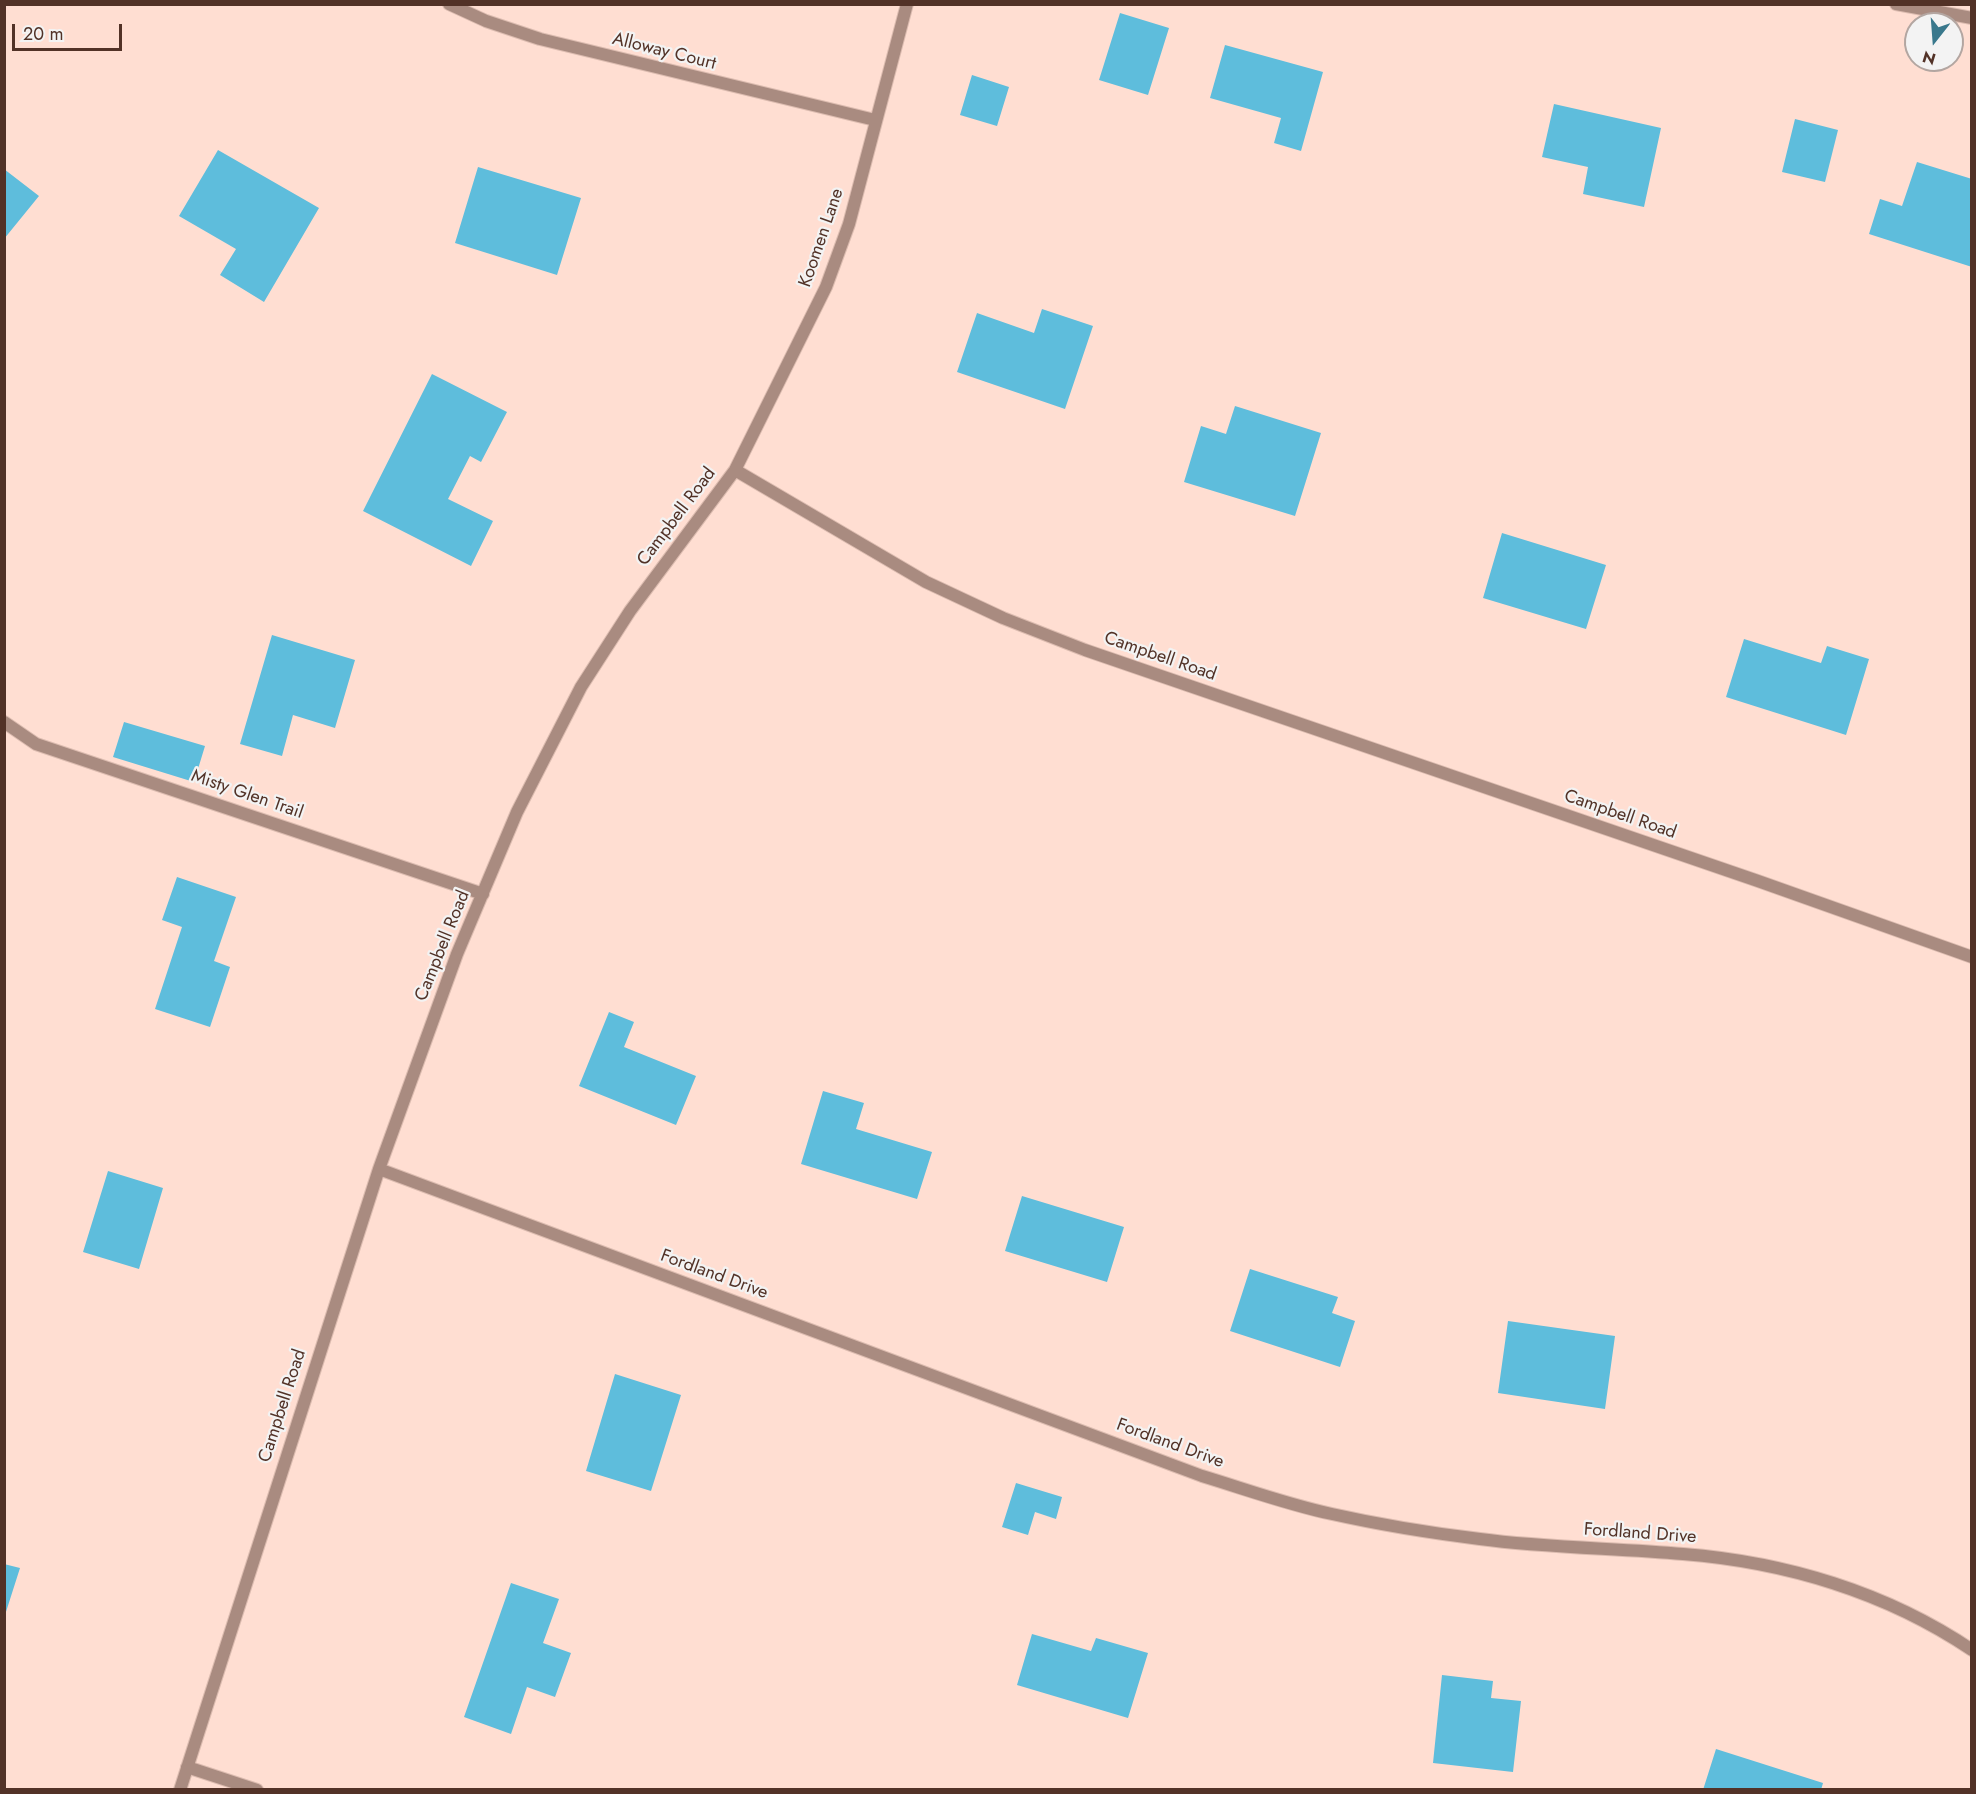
<!DOCTYPE html>
<html>
<head>
<meta charset="utf-8">
<style>
  body { margin:0 }
  #map { position:relative; width:1976px; height:1794px; overflow:hidden; background:#ffded2; font-family:Jost,sans-serif }
  canvas { display:block }
  .frame { position:absolute; inset:0; border:6px solid #523227; pointer-events:none }
  .north { position:absolute; left:1904px; top:12px; width:60px; height:60px; box-sizing:border-box; background:#f3f3f3; border:2px solid #b3a6a1; border-radius:50%; rotate:197deg; font-size:16px; font-weight:700; line-height:24px; text-align:center; color:#523227 }
  .north::after { content:''; display:block; margin:auto; width:21px; height:27px; background:#39788c; clip-path:polygon(50% 0,100% 100%,50% 72%,0 100%) }
  .scale { position:absolute; left:12px; top:24px; width:110px; height:27px; box-sizing:border-box; border:3px solid #523227; border-top:0; padding-left:8px; font-size:18px; line-height:21px; white-space:nowrap; color:#523227; -webkit-text-stroke:4px #f3f3f3; paint-order:stroke }
</style>
</head>
<body>
<div id="map">
<canvas width="1976" height="1794"></canvas>
<div class="frame"></div>
<div class="north">N</div>
<div class="scale">20 m</div>
</div>
<script>
const ctx = document.querySelector('canvas').getContext('2d');
ctx.lineJoin = 'round';
function fill(path, color) {
  ctx.fillStyle = color;
  ctx.fill(path, 'evenodd');
}
function trace(path, color, width, dash) {
  ctx.strokeStyle = color;
  ctx.lineWidth = width;
  ctx.lineCap = dash ? 'butt' : 'round';
  ctx.setLineDash(dash || []);
  ctx.stroke(path);
}
function label(font, color, halo, rows, align = 'center') {
  ctx.font = font + ' Jost,sans-serif';
  ctx.lineWidth = 4.5;
  ctx.setLineDash([]);
  ctx.textBaseline = 'middle';
  ctx.strokeStyle = halo;
  ctx.fillStyle = color;
  for (const [text, x, y, turn = 0] of rows) {
    ctx.save();
    ctx.translate(x, y);
    ctx.rotate((+turn || 0) * Math.PI / 180);
    ctx.textAlign = isNaN(turn) ? turn : align;
    if (halo) ctx.strokeText(text, 0, 0);
    ctx.fillText(text, 0, 0);
    ctx.restore();
  }
}
fill(new Path2D(`
  M1120 13 1169 28 1148 95 1099 80Z
  M1225 45 1323 72 1301 151 1274 143 1281 118 1210 98Z
  M972 75 1009 87 997 126 960 115Z
  M1554 104 1661 128 1644 207 1583 194 1588 167 1542 157Z
  M1795 119 1838 130 1825 182 1782 172Z
  M218 150 319 208 264 302 220 275 236 249 179 216Z
  M1917 162 1972 179V267L1869 234 1880 199 1902 206Z
  M478 167 581 198 557 275 455 243Z
  M4 169 39 196 4 239Z
  M1042 309 1093 326 1065 409 957 372 977 313 1034 333Z
  M432 374 507 412 481 462 470 456 448 499 493 521 471 566 363 511Z
  M1235 406 1321 433 1295 516 1184 482 1201 426 1226 434Z
  M1502 533 1606 565 1586 629 1483 598Z
  M272 635 355 660 335 728 293 715 282 756 240 744Z
  M1744 639 1821 663 1827 646 1869 659 1846 735 1726 697Z
  M124 722 205 746 194 782 113 757Z
  M177 877 236 897 214 961 230 967 210 1027 155 1009 182 927 162 920Z
  M609 1012 634 1022 624 1047 696 1076 676 1125 579 1086Z
  M823 1091 864 1103 856 1129 932 1152 917 1199 801 1164Z
  M108 1171 163 1188 139 1269 83 1252Z
  M1022 1196 1124 1227 1107 1282 1005 1251Z
  M1250 1269 1338 1297 1332 1313 1355 1321 1340 1367 1230 1331Z
  M1508 1321 1615 1336 1605 1409 1498 1393Z
  M615 1374 681 1395 651 1491 586 1471Z
  M1016 1483 1062 1497 1056 1519 1035 1512 1028 1535 1002 1527Z
  M4 1564 20 1568 5 1615H4Z
  M511 1583 559 1599 543 1643 571 1653 555 1697 527 1687 511 1734 464 1717Z
  M1032 1634 1091 1651 1096 1638 1148 1653 1128 1718 1017 1685Z
  M1442 1675 1493 1681 1491 1698 1521 1701 1513 1772 1433 1763Z
  M1716 1749 1823 1783 1821 1790H1703Z`), '#5ebddc');
const minor = new Path2D(`
  M449 4 486 21 540 39 875 120
  M1896 4 1972 18
  M735 470 926 582 1003 618 1085 650 1758 881 1972 957
  M4 722 36 744 483 894
  M379 1169 1202 1476C1245 1489 1289 1505 1332 1514 1381 1525 1431 1533 1480 1539 1547 1548 1615 1548 1683 1554 1785 1562 1886 1592 1972 1650
  M187 1767 257 1790
  M180 1790 379 1169 457 954 517 812 581 687 630 611 735 470 826 287 849 224 907 4`);
trace(minor, '#dcbcb0', 14);
trace(minor, '#a98b80', 12);
label('18px', '#523227', '#f3f3f3', [
  ["Alloway Court",664,52,14],
  ["Koomen Lane",822,238,-71],
  ["Campbell Road",677,517,-53],
  ["Campbell Road",1160,657,19],
  ["Misty Glen Trail",247,795,19],
  ["Campbell Road",1620,815,19],
  ["Campbell Road",443,946,-68],
  ["Fordland Drive",714,1275,20],
  ["Campbell Road",283,1406,-72],
  ["Fordland Drive",1170,1444,20],
  ["Fordland Drive",1640,1534,4]
]);
</script>
</body>
</html>
